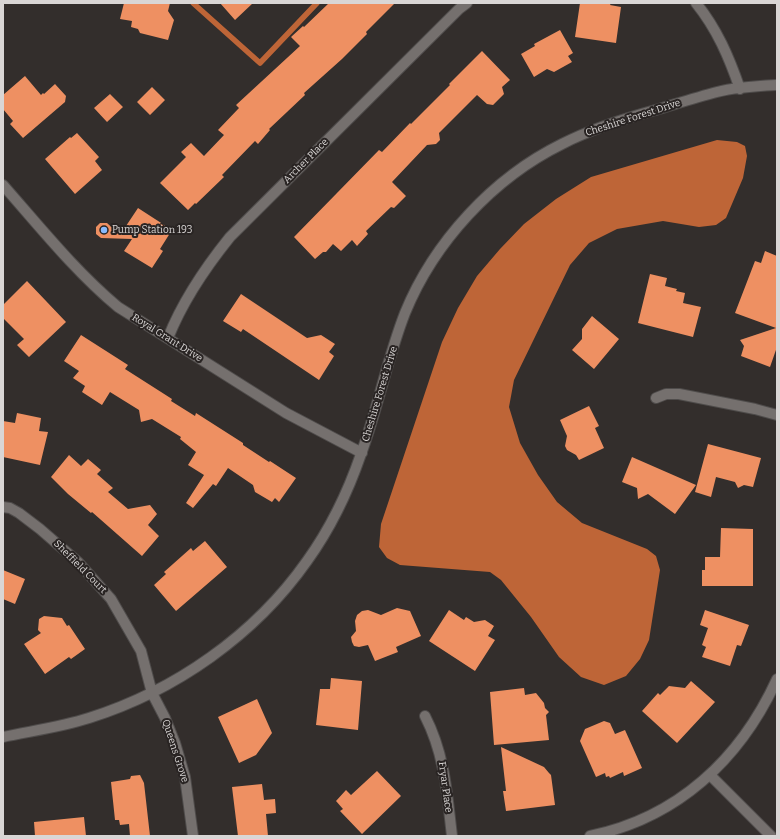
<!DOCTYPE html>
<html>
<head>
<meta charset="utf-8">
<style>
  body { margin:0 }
  #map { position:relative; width:780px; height:839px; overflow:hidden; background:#332e2c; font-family:Bitter,serif }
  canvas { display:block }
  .frame { position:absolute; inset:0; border:4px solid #d9d6d5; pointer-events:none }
</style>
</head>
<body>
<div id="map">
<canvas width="780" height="839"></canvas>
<div class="frame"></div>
</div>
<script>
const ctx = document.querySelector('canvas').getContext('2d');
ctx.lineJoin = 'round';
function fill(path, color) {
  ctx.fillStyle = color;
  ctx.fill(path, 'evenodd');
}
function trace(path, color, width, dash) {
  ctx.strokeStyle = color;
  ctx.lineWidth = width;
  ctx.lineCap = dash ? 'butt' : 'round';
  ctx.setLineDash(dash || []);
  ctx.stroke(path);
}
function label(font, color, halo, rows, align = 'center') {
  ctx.font = font + ' Bitter,serif';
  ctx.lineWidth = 4;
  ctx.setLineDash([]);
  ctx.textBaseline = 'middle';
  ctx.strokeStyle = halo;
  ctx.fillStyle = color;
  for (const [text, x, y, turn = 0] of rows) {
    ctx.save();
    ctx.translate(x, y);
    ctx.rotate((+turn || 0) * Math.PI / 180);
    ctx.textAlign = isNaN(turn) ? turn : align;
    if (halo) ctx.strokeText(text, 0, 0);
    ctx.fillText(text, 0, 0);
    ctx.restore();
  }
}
fill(new Path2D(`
  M717 140 737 142 745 146 747 156 743 178 726 218 716 225 699 227 663 221 617 229 589 243 570 265 514 380 509 407 520 443 538 475 557 502 582 523 647 549 656 556 660 570 649 640 640 659 626 676 604 685 581 677 559 657 531 617 501 580 490 572 400 565 387 558 379 547 381 524 442 342 458 308 477 276 500 249 524 224 556 199 591 177Z`), '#be6537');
trace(new Path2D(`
  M193 3 260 63 317 3`), '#be6537', 5.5);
fill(new Path2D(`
  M124 3H170L168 11 174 20 168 40 140 33 138 29 131 27 132 21 120 19Z
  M220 3H253L235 20Z
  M329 3H395L366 32 367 34 342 59 304 93 305 95 269 129 270 130 258 144 255 141 222 175 224 177 196 204 195 203 188 210 160 183 186 157 181 152 191 143 204 156 224 135 218 130 239 108 236 105 300 46 291 37 303 26 304 27Z
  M580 3H611L610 5 621 7 616 43 575 37Z
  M560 30 573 53 568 56 572 62 554 72 547 69 534 77 521 54 535 46 534 44Z
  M482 51 510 80 502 87 504 94 493 105 487 104 477 95 439 133 440 140 436 144 427 145 392 182 406 196 394 208 391 207 366 231 368 234 357 246 352 240 341 251 333 244 326 252H323L315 259 294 237 379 150 382 152 410 123 411 124 450 85 449 84Z
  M25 76 41 95 43 93 44 94 55 84 66 96 65 102 23 138 10 124 13 121 3 109V95Z
  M152 87 165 100 150 115 137 102Z
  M110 94 123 107 107 122 94 108Z
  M77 133 99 157 95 161 102 170 75 194 45 159 70 137 71 138Z
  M138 208 172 230 160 249 163 251 152 268 124 251 132 239 101 238 96 234V227L100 223H107L120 235Z
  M765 251 777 256V347L770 367 741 356 744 346 740 340 776 328 735 313 755 261 761 263Z
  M650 274 667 278 665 286 677 289 676 291 685 293 683 303 701 307 693 337 638 323Z
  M27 281 66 322 29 357 17 345 24 339 3 318V305Z
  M241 294 307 338 321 335 335 344 329 352 334 356 319 380 243 329 241 332 223 321Z
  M592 316 619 339 594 369 572 350 582 339V329Z
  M81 335 128 365 125 369 172 399 171 401 195 416 196 413 243 443V445L269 462 270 461 296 478 279 502 275 498 272 502 255 492 253 485 228 468 216 486 213 484 193 508 186 503 204 475 188 465 196 452 180 439 181 437 152 419 141 422 139 410 110 392 102 405 82 392 85 386 73 378 79 371 64 361Z
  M589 406 599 426 595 428 604 448 579 460 576 455 567 450 565 446 567 436 560 420Z
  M17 413 41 418 39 431 48 432 40 465 3 457V421L15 423Z
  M708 444 761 458 753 487 744 485 738 488 735 482 716 477 711 497 695 492Z
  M69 455 81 466 88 459 101 470 97 474 113 488 108 492 128 509 150 505 157 514 148 525 159 536 142 556 92 512 91 513 68 494 51 477Z
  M632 457 696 485 675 514 648 494 638 499 637 488 622 482Z
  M721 528 753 529V586H702V570H705V557H720Z
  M205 541 227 567 176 611 154 585 166 574 164 572 191 548 193 551Z
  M3 570 25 579 15 604 3 599Z
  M397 608 410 611 421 636 396 647 398 652 375 661 368 645 359 647 354 646 352 642 351 637 356 631 355 621 357 615 362 611 368 610 381 615Z
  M449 610 464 620 466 617 474 622 485 620 494 626 488 636 495 640 475 671 429 641Z
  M705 610 749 625 741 646 737 645 730 666 702 657 706 647 702 645 708 628 700 625Z
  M44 616 62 618 67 626 69 625 85 649 71 659 69 657 45 674 24 644 41 633 38 630 39 619Z
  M331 678 362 681 358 730 316 725 320 689H330Z
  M691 681 715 702 677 743 642 711 658 693 660 695 669 686 685 688Z
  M524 688 525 695 536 693 544 703 545 708 549 712 546 715 549 740 494 745 490 692Z
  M257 699 272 733 256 755 239 763 218 717Z
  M604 721 610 723 615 734 625 730 642 768 624 776 623 772 610 778 609 776 606 777 605 773 596 777 580 741 585 729Z
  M501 747 544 767 549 773 551 775 555 805 506 811 503 791H506Z
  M377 771 401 796 362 834 340 811 343 809 336 801 346 790 351 795Z
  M140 775 144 783 150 836H130L129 824 120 825 119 820H115L111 782 130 779 131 776Z
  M262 784 264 800 275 799 276 813 266 814 268 836H238L232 787Z
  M84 817 86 836H35L34 822Z`), '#ee9062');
const minor = new Path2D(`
  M696 3C717 29 729 57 740 89
  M3 185C40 227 75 271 118 307L286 413 362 453
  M168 338C183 300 205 268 230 237L459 9 467 3
  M656 398 666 394H679L755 409 777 415
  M3 507 10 508 19 513 40 529 78 562 111 599 141 651 152 693 165 718 175 743 185 777 193 836
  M425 716C445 755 447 794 452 836
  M3 737C31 731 61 727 89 718 175 691 255 635 307 561 330 529 348 492 361 454 378 408 387 359 405 313 434 242 493 178 562 144 593 128 626 118 659 109 679 103 698 97 717 92 736 87 757 86 777 85
  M710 775 771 836
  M590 836C677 818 740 760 777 679`);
trace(minor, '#4f4c4b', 12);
trace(minor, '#75706e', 10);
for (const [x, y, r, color] of [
  [104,230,4,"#89bafc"]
]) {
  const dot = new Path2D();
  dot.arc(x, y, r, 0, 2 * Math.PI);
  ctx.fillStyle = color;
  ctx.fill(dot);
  trace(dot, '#292423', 1.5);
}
label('10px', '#d9d6d5', '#292423', [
  ["Cheshire Forest Drive",633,118,-18],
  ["Archer Place",306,161,-45],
  ["Royal Grant Drive",167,338,32],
  ["Cheshire Forest Drive",380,394,-73],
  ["Sheffield Court",80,567,45],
  ["Queens Grove",175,751,72],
  ["Fryar Place",445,787,82]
]);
label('10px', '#d9d6d5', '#292423', [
  ["Pump Station 193",112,230]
], 'left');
</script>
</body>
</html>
